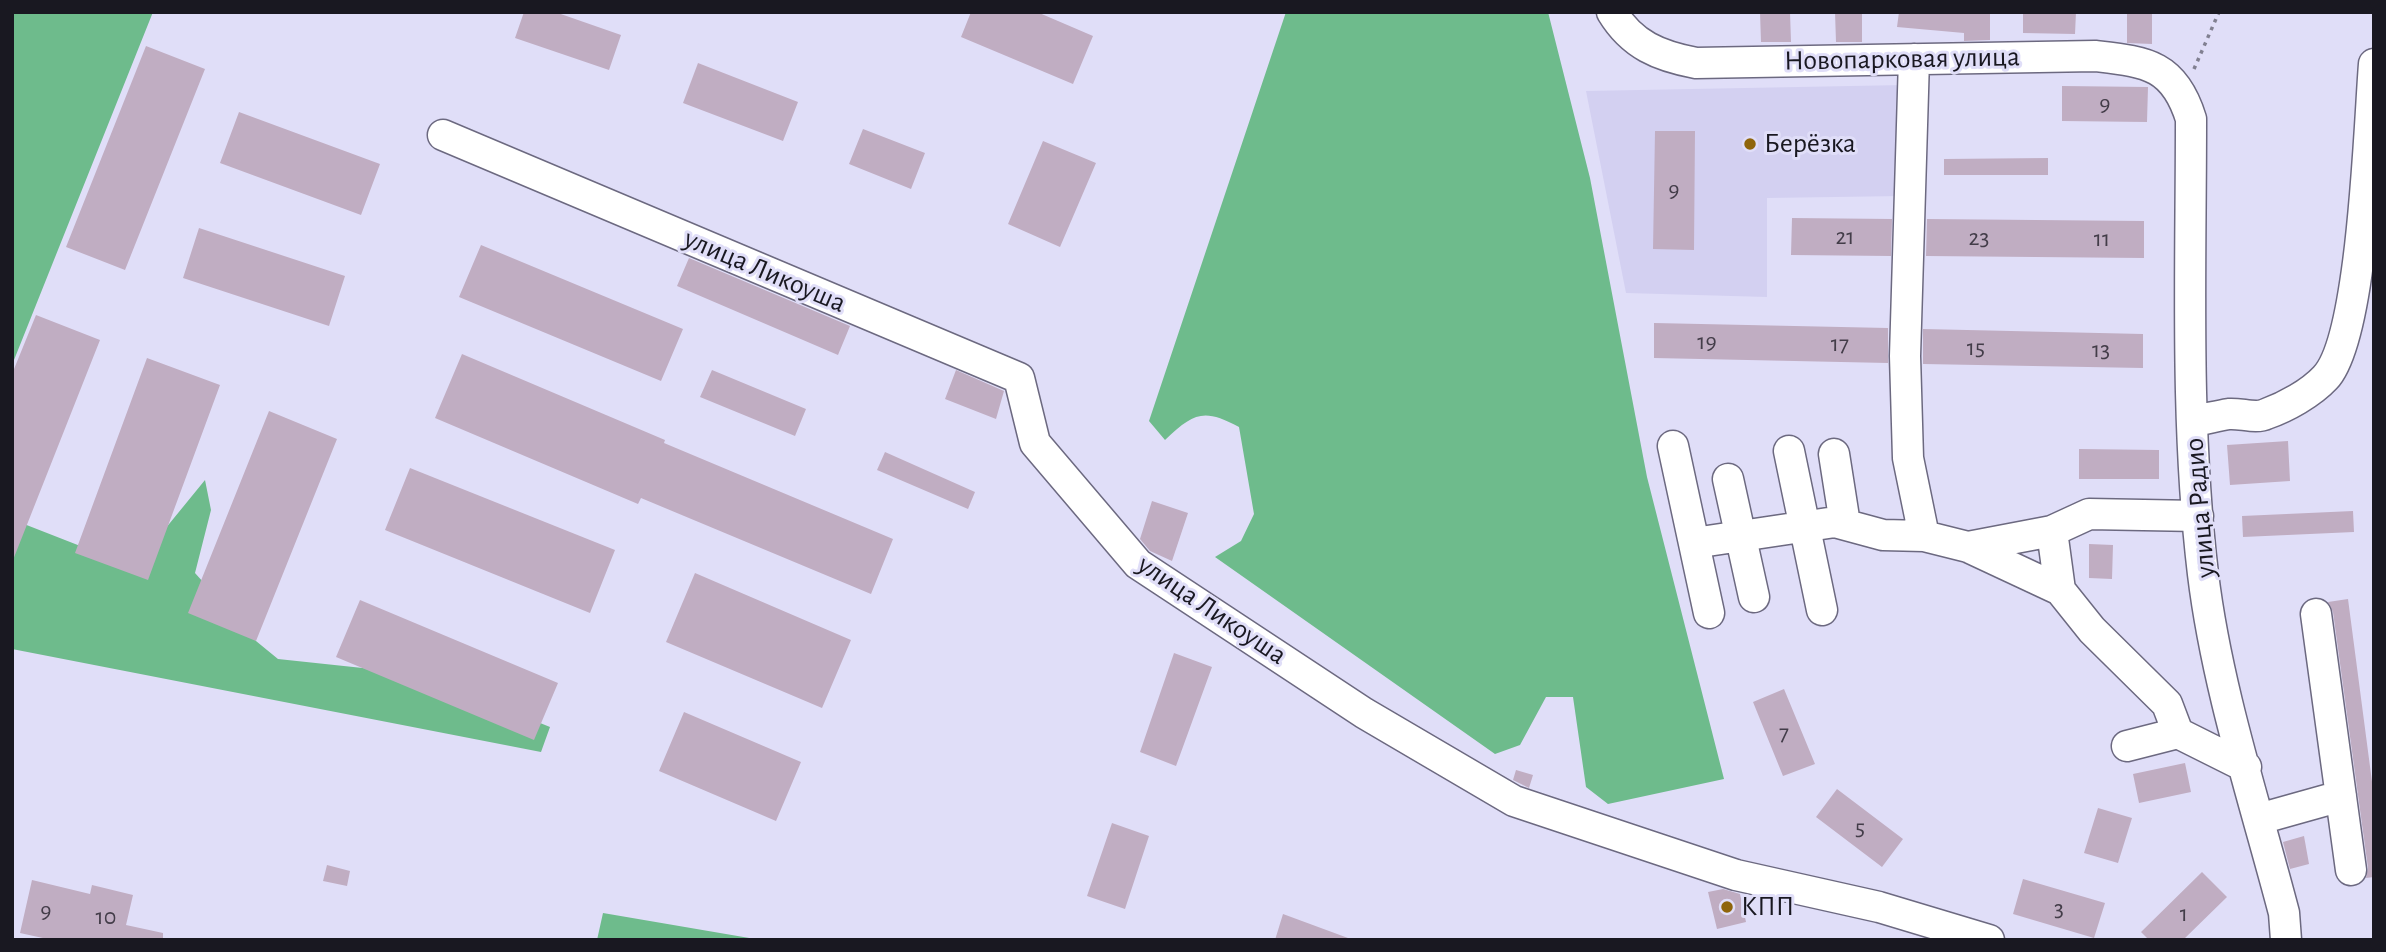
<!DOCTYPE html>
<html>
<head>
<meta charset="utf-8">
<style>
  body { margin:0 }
  #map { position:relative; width:2386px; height:952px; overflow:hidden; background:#e0def8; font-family:"Alegreya Sans",sans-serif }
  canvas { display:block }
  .frame { position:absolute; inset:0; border:14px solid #191821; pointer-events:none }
</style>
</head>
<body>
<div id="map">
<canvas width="2386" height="952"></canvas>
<div class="frame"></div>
</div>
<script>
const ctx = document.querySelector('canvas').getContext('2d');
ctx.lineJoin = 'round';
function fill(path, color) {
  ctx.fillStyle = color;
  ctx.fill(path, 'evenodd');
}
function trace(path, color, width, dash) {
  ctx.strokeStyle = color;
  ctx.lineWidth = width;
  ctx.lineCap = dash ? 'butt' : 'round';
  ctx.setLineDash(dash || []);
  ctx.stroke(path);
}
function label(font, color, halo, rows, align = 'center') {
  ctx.font = font + ' "Alegreya Sans",sans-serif';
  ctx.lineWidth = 6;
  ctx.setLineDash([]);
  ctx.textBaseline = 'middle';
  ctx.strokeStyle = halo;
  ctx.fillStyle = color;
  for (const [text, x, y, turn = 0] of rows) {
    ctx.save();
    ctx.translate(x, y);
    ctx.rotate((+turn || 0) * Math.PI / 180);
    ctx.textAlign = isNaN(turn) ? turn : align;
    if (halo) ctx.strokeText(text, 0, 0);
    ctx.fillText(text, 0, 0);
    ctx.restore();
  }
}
fill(new Path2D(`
  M1904 85 1902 196 1767 198V297L1626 293 1586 91Z`), '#d3d0f1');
fill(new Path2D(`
  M12 12H153L12 365Z
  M1286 12H1548L1590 178 1647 477 1724 779 1608 804 1586 787 1573 697H1546L1520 745 1495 754 1215 557 1241 541 1254 514 1239 427C1203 408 1194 413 1165 440L1149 421Z
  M205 480 211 510 195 573 256 641 278 659 419 674 550 727 541 752 12 649V510L24 524 134 567Z
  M603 913 761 940H597Z`), '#6ebb8c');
fill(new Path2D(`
  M524 12H555L621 35 609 70 515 38Z
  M971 12H1037L1093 36 1073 84 961 37Z
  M1760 12H1790L1791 42H1761Z
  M1835 12H1862V42H1836Z
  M1899 12H1990V40L1964 41V33L1897 27Z
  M2023 12H2076L2075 34 2023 33Z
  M2127 12H2152V44L2127 43Z
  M146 46 205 69 125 270 66 247Z
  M698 63 798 102 783 141 683 103Z
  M2062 86 2148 87 2147 122 2062 121Z
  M239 112 380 164 361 215 220 163Z
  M863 129 925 153 911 189 849 164Z
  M1655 131H1695L1694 250 1653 249Z
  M1043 141 1096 163 1060 247 1008 224Z
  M2048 158V175H1944V159Z
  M1792 218 1892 219 1891 256 1791 255Z
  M1927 219 2144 221V258L1926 256Z
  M199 228 345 276 329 326 183 278Z
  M481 245 683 329 661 381 459 297Z
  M689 258 850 326 838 355 677 286Z
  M36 315 100 340 13 560 12 374Z
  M1654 323 1888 328V363L1654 358Z
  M1923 329 2143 334V368L1923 364Z
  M462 354 665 440 664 443 893 539 871 594 641 498 638 504 435 418Z
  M147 358 220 385 148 580 75 553Z
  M712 370 806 409 795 436 700 397Z
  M956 370 1004 391 996 419 945 399Z
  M269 411 337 439 256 641 188 613Z
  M2288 441 2290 481 2230 485 2227 445Z
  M2079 449 2159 450V479H2079Z
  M885 452 975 492 968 509 877 470Z
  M410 468 615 550 590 613 385 530Z
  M1152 501 1188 513 1172 561 1150 551 1140 539Z
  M2353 511 2354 532 2243 537 2242 516Z
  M2089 544 2113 545 2112 579 2089 578Z
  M695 573 851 640 822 708 666 642Z
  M2348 599 2374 797V877L2366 878 2368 868 2333 612 2328 602Z
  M360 600 558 683 534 740 336 657Z
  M1174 653 1212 667 1176 766 1140 752Z
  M1784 689 1815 764 1783 776 1753 702Z
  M684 712 801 762 776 821 659 771Z
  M2185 763 2191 792 2139 803 2133 774Z
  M1516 770 1533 775 1529 788 1513 780Z
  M1837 789 1903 839 1882 867 1816 817Z
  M2098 808 2132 818 2118 863 2084 853Z
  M1112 823 1149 836 1125 909 1087 896Z
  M2304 836 2309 864 2290 869 2283 842Z
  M327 865 350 871 347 886 323 881Z
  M2202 872 2227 897 2183 940H2149L2141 932Z
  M2023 879 2105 903 2094 938 2013 914Z
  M32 880 90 894 92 885 133 895 126 925 163 933V940H52L20 933Z
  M1723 889 1740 894 1746 922 1717 929 1708 892Z
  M1283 914 1348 938V940H1275Z`), '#c0adc2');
const minor = new Path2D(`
  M1612 12C1632 45 1659 56 1696 63L2095 56C2146 62 2174 64 2191 119 2191 270 2185 423 2203 574 2217 689 2255 802 2284 913L2286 940
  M1914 59 1905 356 1908 458 1924 536
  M443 135 1019 378 1035 443 1138 564 1364 713 1514 801 1736 875 1879 907 1989 940
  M2193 421C2205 419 2217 416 2229 414 2241 413 2256 419 2266 414 2286 407 2311 393 2325 378 2363 339 2369 126 2374 64
  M1673 446 1709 613
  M1789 451 1822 610
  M1834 454 1845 524
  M1728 479 1754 597
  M2052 531 2060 590
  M1694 543 1835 522 1883 535 1924 536 1968 547 2060 590 2092 630 2167 704 2178 733 2127 746
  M1968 547 2052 531 2089 514 2198 516
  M2316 614 2351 870
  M2178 733 2246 767
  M2259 819 2341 796`);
trace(minor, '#6c6980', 33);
trace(new Path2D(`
  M2194 69 2219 12`), '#818091', 3.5, [3.5, 5]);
trace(minor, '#fff', 30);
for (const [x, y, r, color] of [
  [1750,144,7,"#8f650b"],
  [1727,907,7,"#8f650b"]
]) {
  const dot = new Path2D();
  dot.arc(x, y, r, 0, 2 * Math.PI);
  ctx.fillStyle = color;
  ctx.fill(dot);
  trace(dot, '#e0def8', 2.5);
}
label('24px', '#433d49', null, [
  ["9",2105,104],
  ["9",1674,190],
  ["21",1845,237],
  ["23",1979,238],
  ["11",2102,239],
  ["19",1707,342],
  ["17",1840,344],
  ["15",1976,348],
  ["13",2101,350],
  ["7",1784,733],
  ["5",1860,828],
  ["3",2059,909],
  ["9",46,911],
  ["1",2184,914],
  ["10",106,917]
]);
label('28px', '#191821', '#e0def8', [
  ["Новопарковая улица",1902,59,-1],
  ["улица Ликоуша",765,271,23],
  ["улица Радио",2200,508,-95],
  ["улица Ликоуша",1212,610,34]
]);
label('28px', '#191821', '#e0def8', [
  ["Берёзка",1764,144],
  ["КПП",1741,907]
], 'left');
</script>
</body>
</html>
